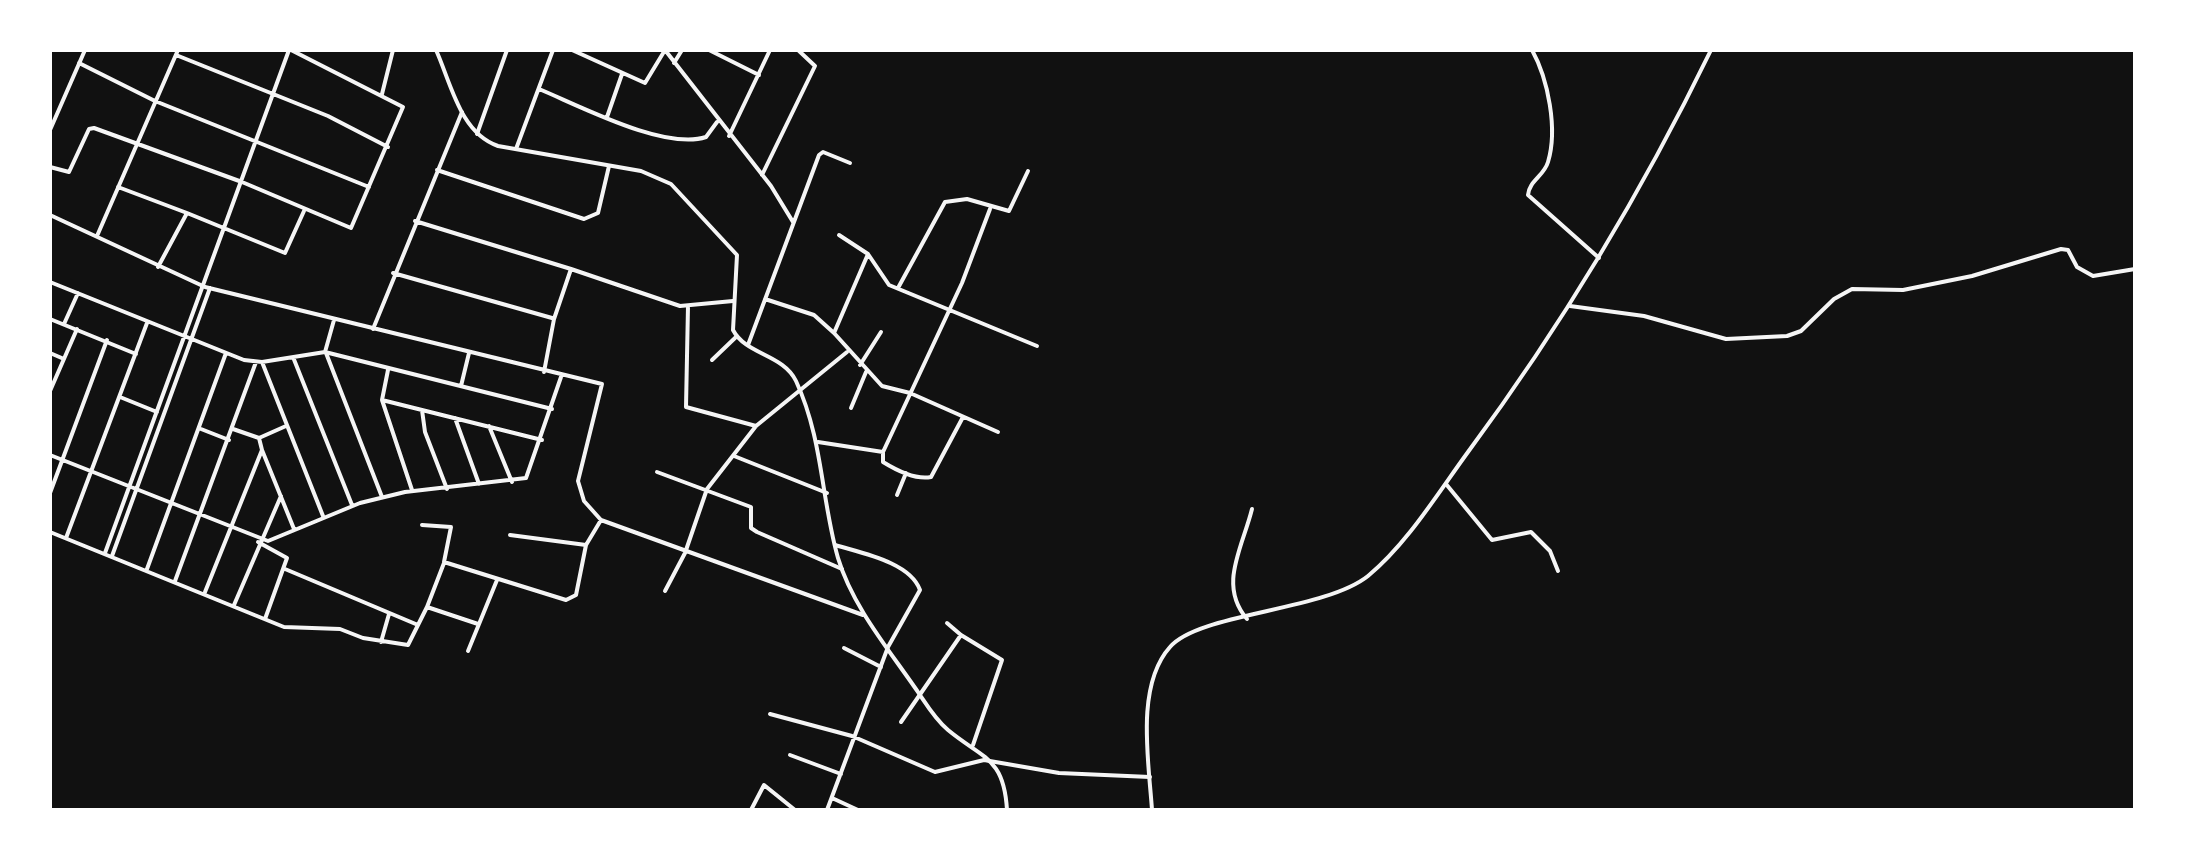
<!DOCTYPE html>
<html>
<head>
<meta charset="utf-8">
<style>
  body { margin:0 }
  #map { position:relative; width:2185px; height:860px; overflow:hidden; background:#111; font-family:"Asap Condensed",sans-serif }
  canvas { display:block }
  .frame { position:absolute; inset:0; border:52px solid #fff; pointer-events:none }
</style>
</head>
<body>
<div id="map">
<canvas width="2185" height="860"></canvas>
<div class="frame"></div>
</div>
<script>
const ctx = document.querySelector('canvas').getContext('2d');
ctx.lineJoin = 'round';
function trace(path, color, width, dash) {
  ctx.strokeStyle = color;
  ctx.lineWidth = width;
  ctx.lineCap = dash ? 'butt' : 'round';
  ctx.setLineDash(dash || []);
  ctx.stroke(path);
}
trace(new Path2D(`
  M572 50 645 83 665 50
  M665 50 771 186 793 222
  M709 50 759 75
  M1532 50C1548 79 1558 129 1548 162 1544 176 1529 181 1528 195L1599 258
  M176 55 328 116 388 147
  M79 63 155 101 369 187
  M674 63 682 50
  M539 89C578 105 665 151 706 137L717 122
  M382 94 393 50
  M607 117 622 74
  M50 130 85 50
  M477 134 507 50
  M729 136 770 50
  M516 149 553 50
  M50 167 69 172 89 129 94 128 242 182 351 228 403 107 291 50
  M437 170 584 219 598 213 609 166
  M762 175 815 66 798 50
  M118 187 187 213
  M50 215 205 287 602 384 578 481 584 501 601 520 863 615
  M415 221 571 269 554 319 544 372
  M839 235 868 254 889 285 1037 346
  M97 236 178 50
  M868 254 834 333 882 386 910 393 998 432
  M158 267 187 213 285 253 304 211
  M571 269 680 306 733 301
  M393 273 552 318
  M50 282 244 360 262 362 325 352 334 320
  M898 288 945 202 967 199 1009 211 1028 171
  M765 299 814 315 834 333
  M688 306 686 407 756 426
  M1570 306 1644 316 1726 339 1787 336 1801 331 1834 299 1852 289 1903 290 1972 276 2061 249 2068 250 2077 267 2093 276 2135 269
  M50 319 136 354
  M64 324 78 293
  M373 329 462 112
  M748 345 819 155 823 152 850 163
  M325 352 552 409
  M50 353 64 359
  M326 353 382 497
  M293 357 352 505
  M712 360 736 337
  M262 362 323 516
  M860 365 881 332
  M388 370 382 400 542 440
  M461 386 469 353
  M50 391 77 329
  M120 397 157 412
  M382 400 412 490
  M851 408 866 372
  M422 410 425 432 447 489
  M455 418 479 484
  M489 426 512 482
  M201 429 229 440
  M259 438 286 426
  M818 442 883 452 962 283 990 209
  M262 450 294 529
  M883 452V462C896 470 916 480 931 477L963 417
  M50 455 268 541 360 503 405 492 526 478 561 377
  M734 456 827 493
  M657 472 751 507V528L757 532 842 569
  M1446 484 1492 540 1531 532 1550 551 1558 571
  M50 493 107 340
  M897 495 906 473
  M422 525 451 527 444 562 566 600 576 595 586 545 601 520
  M50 532 284 627 340 629 363 638 408 645 427 607
  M510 535 586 545
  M66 538 147 323
  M258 542 287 558 265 619
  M105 553 289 50
  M112 556 210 288
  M444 563 427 607 478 624
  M147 569 226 353
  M285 569 418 625
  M175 581 256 362
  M665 591 685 553 707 489 756 426 847 352
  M205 592 262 450 259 438 233 429
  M234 605 281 496
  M1247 619C1218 585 1242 549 1252 509
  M947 623 961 635
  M381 642 389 614
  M844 648 881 667
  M468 651 497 580
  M770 714 852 736 935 772 984 760 1059 773 1150 777
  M901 722 961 635 1002 660 973 745
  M790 755 841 774
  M832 798 858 810
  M751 810 764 785 795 810
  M827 810 888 647 920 590C910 562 861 553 835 545`), '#f5f5f5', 4);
trace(new Path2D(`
  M436 50C451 83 460 133 498 146L641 171 671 184 737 255 733 330C746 355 783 354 796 381 823 439 821 499 838 558 853 608 891 652 920 695 928 707 936 720 948 730 983 759 1004 757 1007 810
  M1152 810C1149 763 1135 686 1170 647 1199 613 1324 611 1368 576 1407 544 1438 493 1468 452 1562 325 1642 192 1711 50`), '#f5f5f5', 4);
</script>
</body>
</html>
